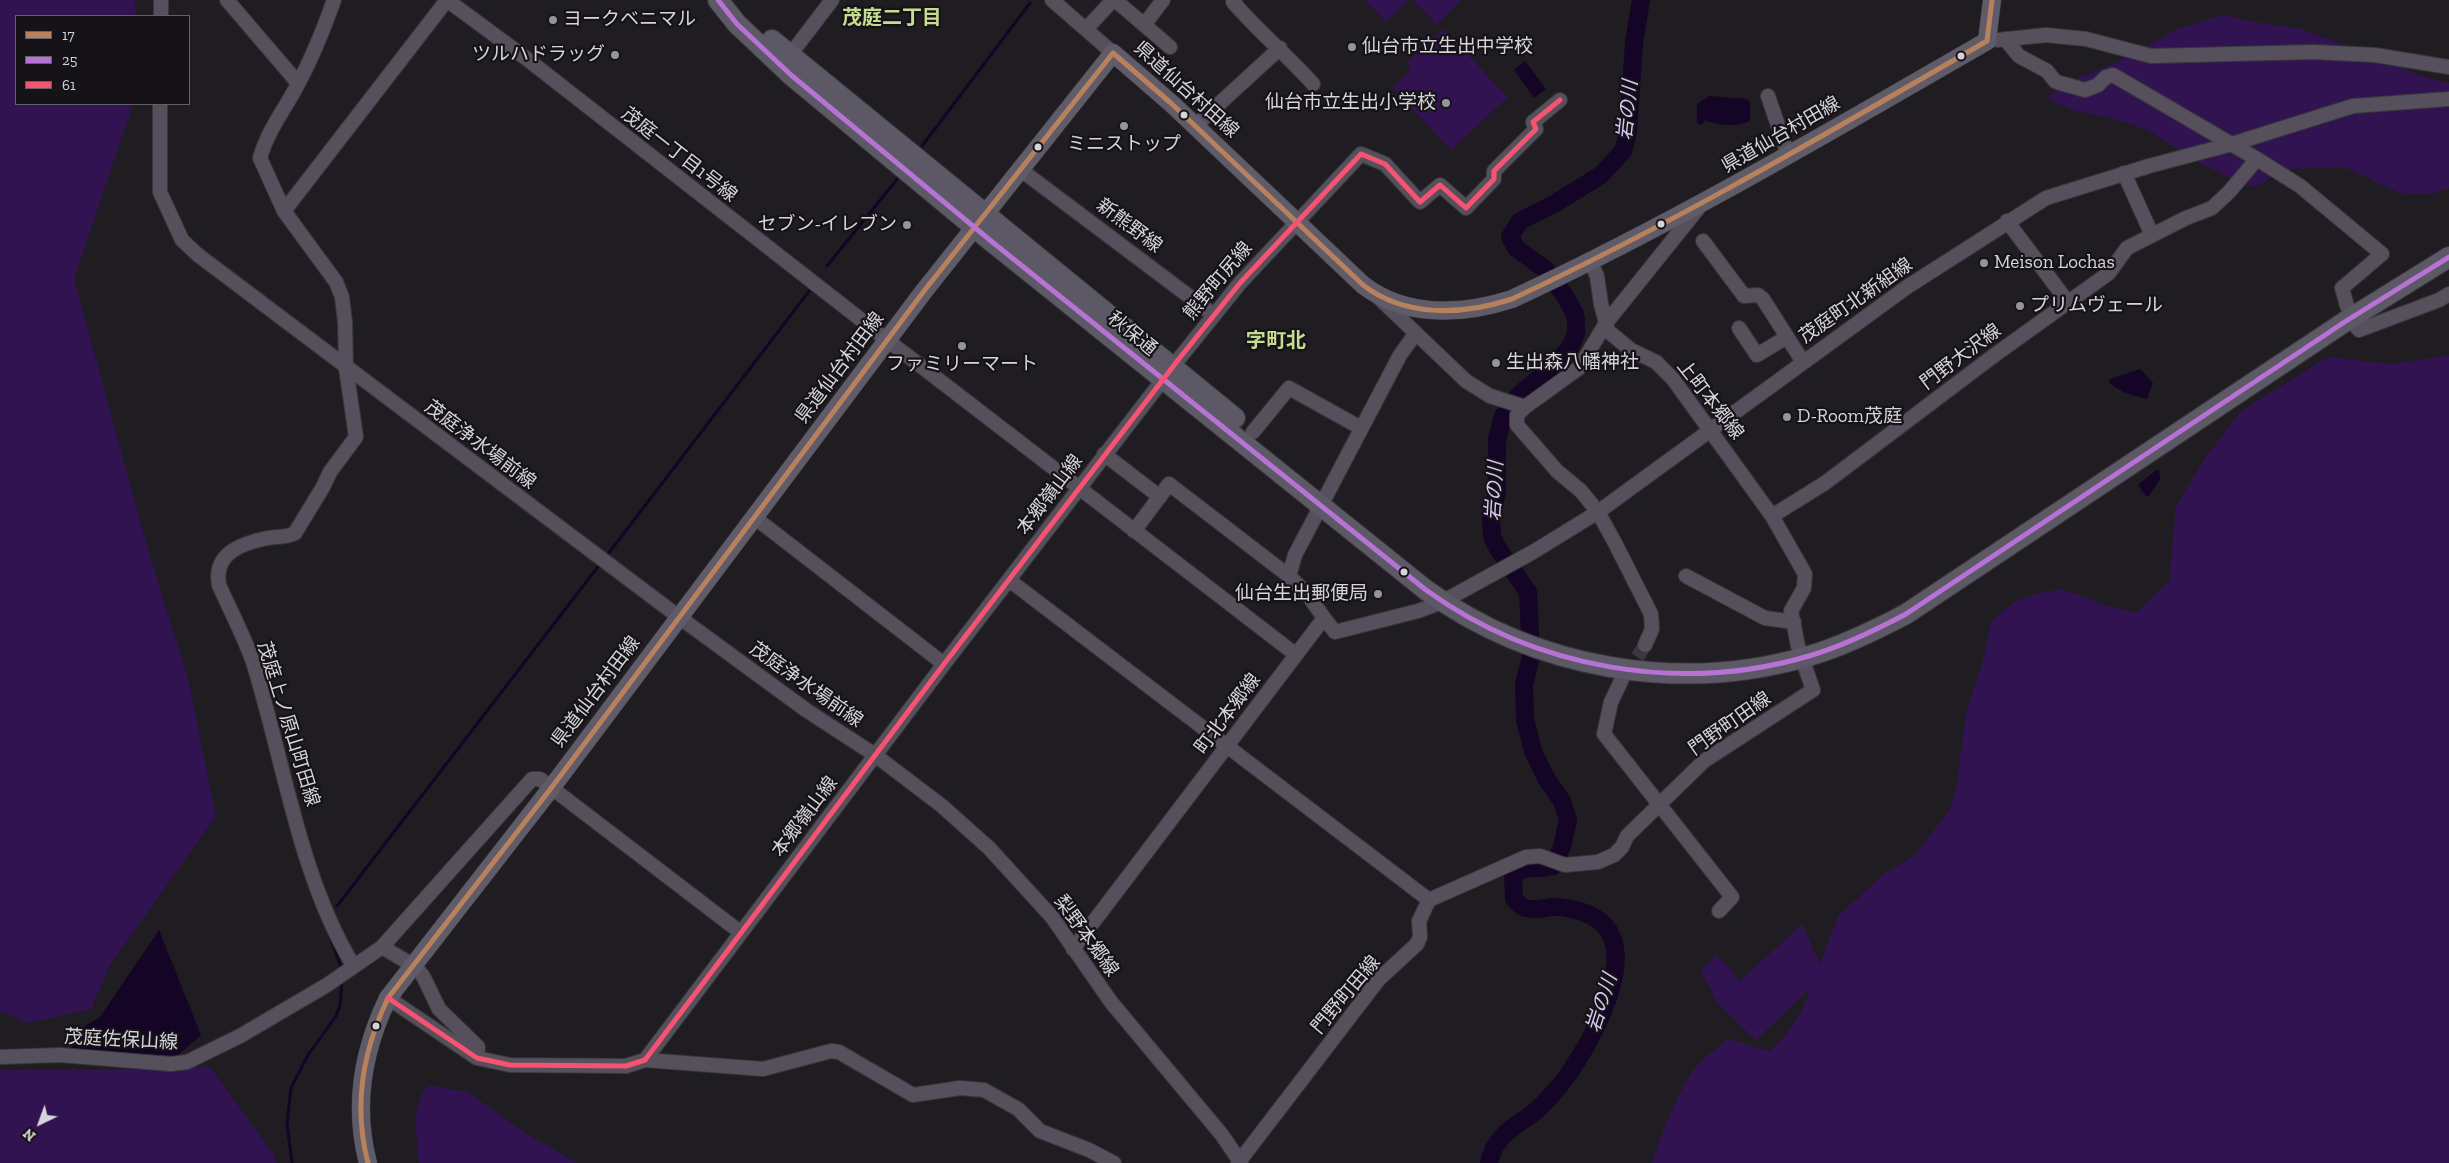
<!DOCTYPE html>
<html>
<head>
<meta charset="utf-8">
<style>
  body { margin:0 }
  #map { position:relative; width:2449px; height:1163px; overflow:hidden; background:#1f1d21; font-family:"Zilla Slab",serif }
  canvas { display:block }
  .legend { position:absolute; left:15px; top:15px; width:175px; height:90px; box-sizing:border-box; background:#151318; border:1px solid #626065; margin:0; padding:6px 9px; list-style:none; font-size:15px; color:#d6d4d8 }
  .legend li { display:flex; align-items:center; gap:10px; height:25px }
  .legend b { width:25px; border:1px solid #626065 }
  .north { position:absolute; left:15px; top:1098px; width:50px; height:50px; -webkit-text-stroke:4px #151318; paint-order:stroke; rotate:222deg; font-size:14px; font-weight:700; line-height:20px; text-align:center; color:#d6d4d8 }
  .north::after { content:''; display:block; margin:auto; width:18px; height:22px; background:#d6d4d8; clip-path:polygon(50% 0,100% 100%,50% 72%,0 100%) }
</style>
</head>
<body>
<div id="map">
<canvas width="2449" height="1163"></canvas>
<ul class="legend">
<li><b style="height:6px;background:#b6815c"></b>17</li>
<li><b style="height:6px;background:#b673d3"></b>25</li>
<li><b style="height:6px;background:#f65372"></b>61</li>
</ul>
<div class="north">N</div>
</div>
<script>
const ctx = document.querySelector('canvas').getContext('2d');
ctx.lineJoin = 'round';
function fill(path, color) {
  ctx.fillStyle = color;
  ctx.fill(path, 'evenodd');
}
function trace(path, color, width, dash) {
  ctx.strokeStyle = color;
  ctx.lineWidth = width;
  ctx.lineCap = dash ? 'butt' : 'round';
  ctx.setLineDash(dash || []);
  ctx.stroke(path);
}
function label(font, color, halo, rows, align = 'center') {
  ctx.font = font + ' "Zilla Slab","Noto Sans JP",serif';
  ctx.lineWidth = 4.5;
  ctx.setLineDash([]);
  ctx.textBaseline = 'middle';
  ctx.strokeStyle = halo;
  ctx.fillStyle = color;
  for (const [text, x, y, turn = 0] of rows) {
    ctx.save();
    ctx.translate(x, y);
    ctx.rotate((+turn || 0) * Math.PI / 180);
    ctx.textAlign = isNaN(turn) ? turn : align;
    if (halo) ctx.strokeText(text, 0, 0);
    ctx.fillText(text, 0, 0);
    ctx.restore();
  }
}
fill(new Path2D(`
  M0 0H135L136 16H16V104H133L74 279 146 543 189 682 216 816 110 965 91 1009 28 1023 0 1011Z
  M1365 0H1408L1386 22Z
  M1413 0H1461L1437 25Z
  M2224 15 2254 22 2302 29 2427 78 2449 83V188L2432 194 2400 193 2346 168H2316L2285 169 2256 187 2242 184 2194 160 2148 130 2104 116 2075 111 2047 99 2064 84 2120 61 2179 28Z
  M1443 29 1508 97 1451 150 1392 87 1411 69 1406 63Z
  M2449 355V1163H1652C1659 1138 1683 1079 1701 1061 1709 1053 1719 1046 1728 1039L1769 1051C1789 1034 1803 1013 1811 988L1756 1040 1718 1004 1701 970 1717 955 1740 981 1802 924 1820 964 1838 916 1884 874 1914 856 1950 809 1957 784 1966 713 1982 665 1991 622 2015 601 2039 593 2062 589 2114 608 2138 612 2169 581 2176 506 2205 458 2241 411 2328 357 2392 364Z
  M209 1066 273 1153 277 1163H0V1070L175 1069Z
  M428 1085 468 1092 524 1132 577 1163H419C417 1137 410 1106 428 1085Z`), '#321351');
fill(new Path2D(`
  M1525 61 1546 89 1534 98 1514 70Z
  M1709 96 1747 99 1750 102V121C1736 127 1719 126 1705 120L1701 125 1697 123V104Z
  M2140 369 2153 383 2147 399 2125 393 2109 383 2110 379Z
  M2156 470H2159L2160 479 2149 496H2146L2138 485Z
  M159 930 201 1035 177 1056 70 1051 85 1026 100 1017Z`), '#140425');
trace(new Path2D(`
  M922 146 1030 3
  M827 266 898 178
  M608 554 810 290
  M337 906 600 564
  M329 933 342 970
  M292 1163 287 1123 291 1088 308 1055 336 1016 340 1005 342 981`), '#140425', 3);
trace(new Path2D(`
  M1489 1163C1494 1137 1512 1128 1532 1114 1541 1107 1549 1098 1556 1090 1583 1059 1640 962 1604 925 1593 913 1568 906 1552 907 1543 908 1535 911 1525 908 1521 907 1517 902 1514 899L1513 875C1531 863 1535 871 1553 866L1562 847 1568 820 1562 801 1546 778 1533 751 1525 719 1524 684 1531 657 1528 592 1497 547 1492 536 1491 519 1497 491V440L1503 416 1520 394 1554 366 1571 346 1576 333V321L1575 314 1565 296 1546 270 1516 248 1510 237 1520 221 1554 204 1601 175 1623 151 1628 132 1634 43 1641 0`), '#140425', 18);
trace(new Path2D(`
  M1626 675 1645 645`), '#3a383c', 14, [14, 7]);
const minor = new Path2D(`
  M227 0 298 83
  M334 0C324 28 313 56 299 82 286 108 268 129 260 158L284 211 336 282 342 297 345 322 346 368 356 437 330 472 323 487 295 533C286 538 278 536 268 538 242 543 213 553 219 585 230 610 244 636 253 662 284 761 299 876 353 965
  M447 0 527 59 887 340 1295 654
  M1052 0 1113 53
  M1115 0 1170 47
  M1235 0 1233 2C1258 31 1287 55 1313 84
  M161 16V0
  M1144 25 1163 0
  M1086 29 1113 0
  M1998 40 2046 35 2086 39 2151 56 2313 52 2375 55 2449 67
  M790 55 832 0
  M1768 96 1788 155
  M160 104V192L182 240 198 255 679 617 806 710 875 755 942 806 989 848 1052 917 1111 1002 1222 1135 1241 1163
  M1195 126 1280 48
  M2257 159 2300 186 2382 254 2342 288 2347 306
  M1021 170 1214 315
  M2124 173 2152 235
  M284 211 447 0
  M2007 221 2067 301
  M1703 241 1744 296 1758 295 1763 299 1803 362
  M1590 261 1597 276 1601 304 1608 331 1631 350 1656 362 1673 379 1772 516
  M1378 297 1466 381 1490 396 1525 407 1579 368 1606 323 1700 206
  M2350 319 2359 330 2439 300 2449 294
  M1739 328 1757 355 1787 337
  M1525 407 1517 415V425L1557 471 1581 491 1598 512 1615 543 1651 614 1652 629 1645 645
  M1253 432 1289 388 1361 428
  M1104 454 1160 497
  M754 517 944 664
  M1134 531 1169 484 1289 576
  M1686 576 1765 618 1794 622
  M1009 580 1429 900
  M1324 618 1335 632 1418 611 1442 602 1533 552 1598 512 1907 287 2046 198 2149 166 2232 144 2353 106 2449 99
  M1622 679 1611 702 1604 734 1732 897 1719 911
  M382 947 532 779H540L740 932
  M1073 949 1324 618 1308 595 1289 576 1295 555 1400 355 1416 333
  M419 971 423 976 439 1009 478 1047 477 1058
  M388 998 477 1058 510 1065 626 1066 645 1060 944 664 1178 360 1240 283 1361 154 1385 164 1420 202 1440 185 1466 208 1494 179V171L1536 129 1533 122 1560 100
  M0 1057 60 1055 171 1064 187 1062 240 1036 327 985 382 947 411 964
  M645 1060 763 1069 831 1051 839 1052 913 1095 960 1088 984 1090 1018 1109 1040 1131 1089 1150 1114 1163
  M1238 1163 1379 979 1417 944 1420 937 1419 921 1429 900 1526 857 1540 856 1565 865 1598 862 1614 855 1622 847 1627 836 1704 761 1813 690 1798 646 1791 611 1804 588 1805 574 1772 516 1825 483 1996 354 2109 273 2127 248 2186 218 2212 208 2229 192 2257 159 2113 75 2106 77 2098 85 2085 90 2060 83 2055 81 2047 71 2019 56 2005 39`);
const major = new Path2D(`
  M368 1163C353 1106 363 1050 388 998L552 787 924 291 1113 53 1172 104 1363 285C1406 318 1463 315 1512 299 1675 223 1831 131 1987 41L1992 0`);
const highway = new Path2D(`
  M718 0 737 24 791 75 991 241 1426 590C1535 669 1680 694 1809 656 1843 646 1874 631 1906 614L2346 321 2449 257
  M772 40 1235 418`);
trace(minor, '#39373a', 16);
trace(major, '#39373a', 19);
trace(highway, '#39373a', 22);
trace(minor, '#55505b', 14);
trace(major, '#605b69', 18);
trace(highway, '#5d5866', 20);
trace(new Path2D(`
  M368 1163C353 1106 363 1050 388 998L552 787 924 291 1113 53 1172 104 1363 285C1406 318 1463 315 1512 299 1675 223 1831 131 1987 41L1992 0`), '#b6815c', 5);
trace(new Path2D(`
  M718 0 737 24 791 75 991 241 1426 590C1535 669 1680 694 1809 656 1843 646 1874 631 1906 614L2346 321 2449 257`), '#b673d3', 5);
trace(new Path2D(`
  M388 998 477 1058 510 1065 626 1066 645 1060 944 664 1178 360 1240 283 1361 154 1385 164 1420 202 1440 185 1466 208 1494 179V171L1536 129 1533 122 1560 100`), '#f65372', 5);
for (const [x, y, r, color] of [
  [553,20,5,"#969498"],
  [1352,47,5,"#969498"],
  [615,55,5,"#969498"],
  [1961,56,4.5,"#d6d4d8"],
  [1446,103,5,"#969498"],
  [1184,115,4.5,"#d6d4d8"],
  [1124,126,5,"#969498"],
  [1038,147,4.5,"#d6d4d8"],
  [1661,224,4.5,"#d6d4d8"],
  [907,225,5,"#969498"],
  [1984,263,5,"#969498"],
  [2020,306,5,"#969498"],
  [962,346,5,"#969498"],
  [1496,363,5,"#969498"],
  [1787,417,5,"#969498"],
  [1404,572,4.5,"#d6d4d8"],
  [1378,594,5,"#969498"],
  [376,1026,4.5,"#d6d4d8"]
]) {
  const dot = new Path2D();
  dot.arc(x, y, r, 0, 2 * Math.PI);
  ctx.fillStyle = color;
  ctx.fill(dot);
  trace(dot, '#151318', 2);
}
label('19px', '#d6d4d8', '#151318', [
  ["ヨークベニマル",563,20],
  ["仙台市立生出中学校",1362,47],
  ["ツルハドラッグ",605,55,"right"],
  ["仙台市立生出小学校",1436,103,"right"],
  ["ミニストップ",1124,145,"center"],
  ["セブン-イレブン",897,225,"right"],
  ["Meison Lochas",1994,263],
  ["プリムヴェール",2030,306],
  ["生出森八幡神社",1506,363],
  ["ファミリーマート",962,365,"center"],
  ["D-Room茂庭",1797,417],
  ["仙台生出郵便局",1368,594,"right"]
], 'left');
label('19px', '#d6d4d8', '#151318', [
  ["県道仙台村田線",1186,90,42],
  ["県道仙台村田線",1781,135,-30],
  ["茂庭一丁目1号線",679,155,38],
  ["新熊野線",1129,226,37],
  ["熊野町尻線",1218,281,-50],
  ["茂庭町北新組線",1856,301,-35],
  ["秋保通",1132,334,39],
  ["門野大沢線",1961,357,-37],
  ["県道仙台村田線",840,368,-53],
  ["上町本郷線",1710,400,52],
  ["茂庭浄水場前線",480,445,37],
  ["本郷嶺山線",1050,495,-53],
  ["茂庭浄水場前線",806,685,35],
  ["県道仙台村田線",596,692,-53],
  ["町北本郷線",1228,714,-53],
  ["茂庭上ノ原山町田線",288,724,73],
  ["門野町田線",1730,724,-35],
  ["本郷嶺山線",805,817,-53],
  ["梨野本郷線",1086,936,54],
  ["門野町田線",1346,995,-50],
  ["茂庭佐保山線",121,1040,3]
]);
label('bold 20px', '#c6dc91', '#151318', [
  ["茂庭二丁目",892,18],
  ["字町北",1276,341]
]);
label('italic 20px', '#d7c7f2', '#151318', [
  ["岩の川",1628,110,-84],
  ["岩の川",1495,491,-87],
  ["岩の川",1602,1003,-72]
]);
</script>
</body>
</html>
